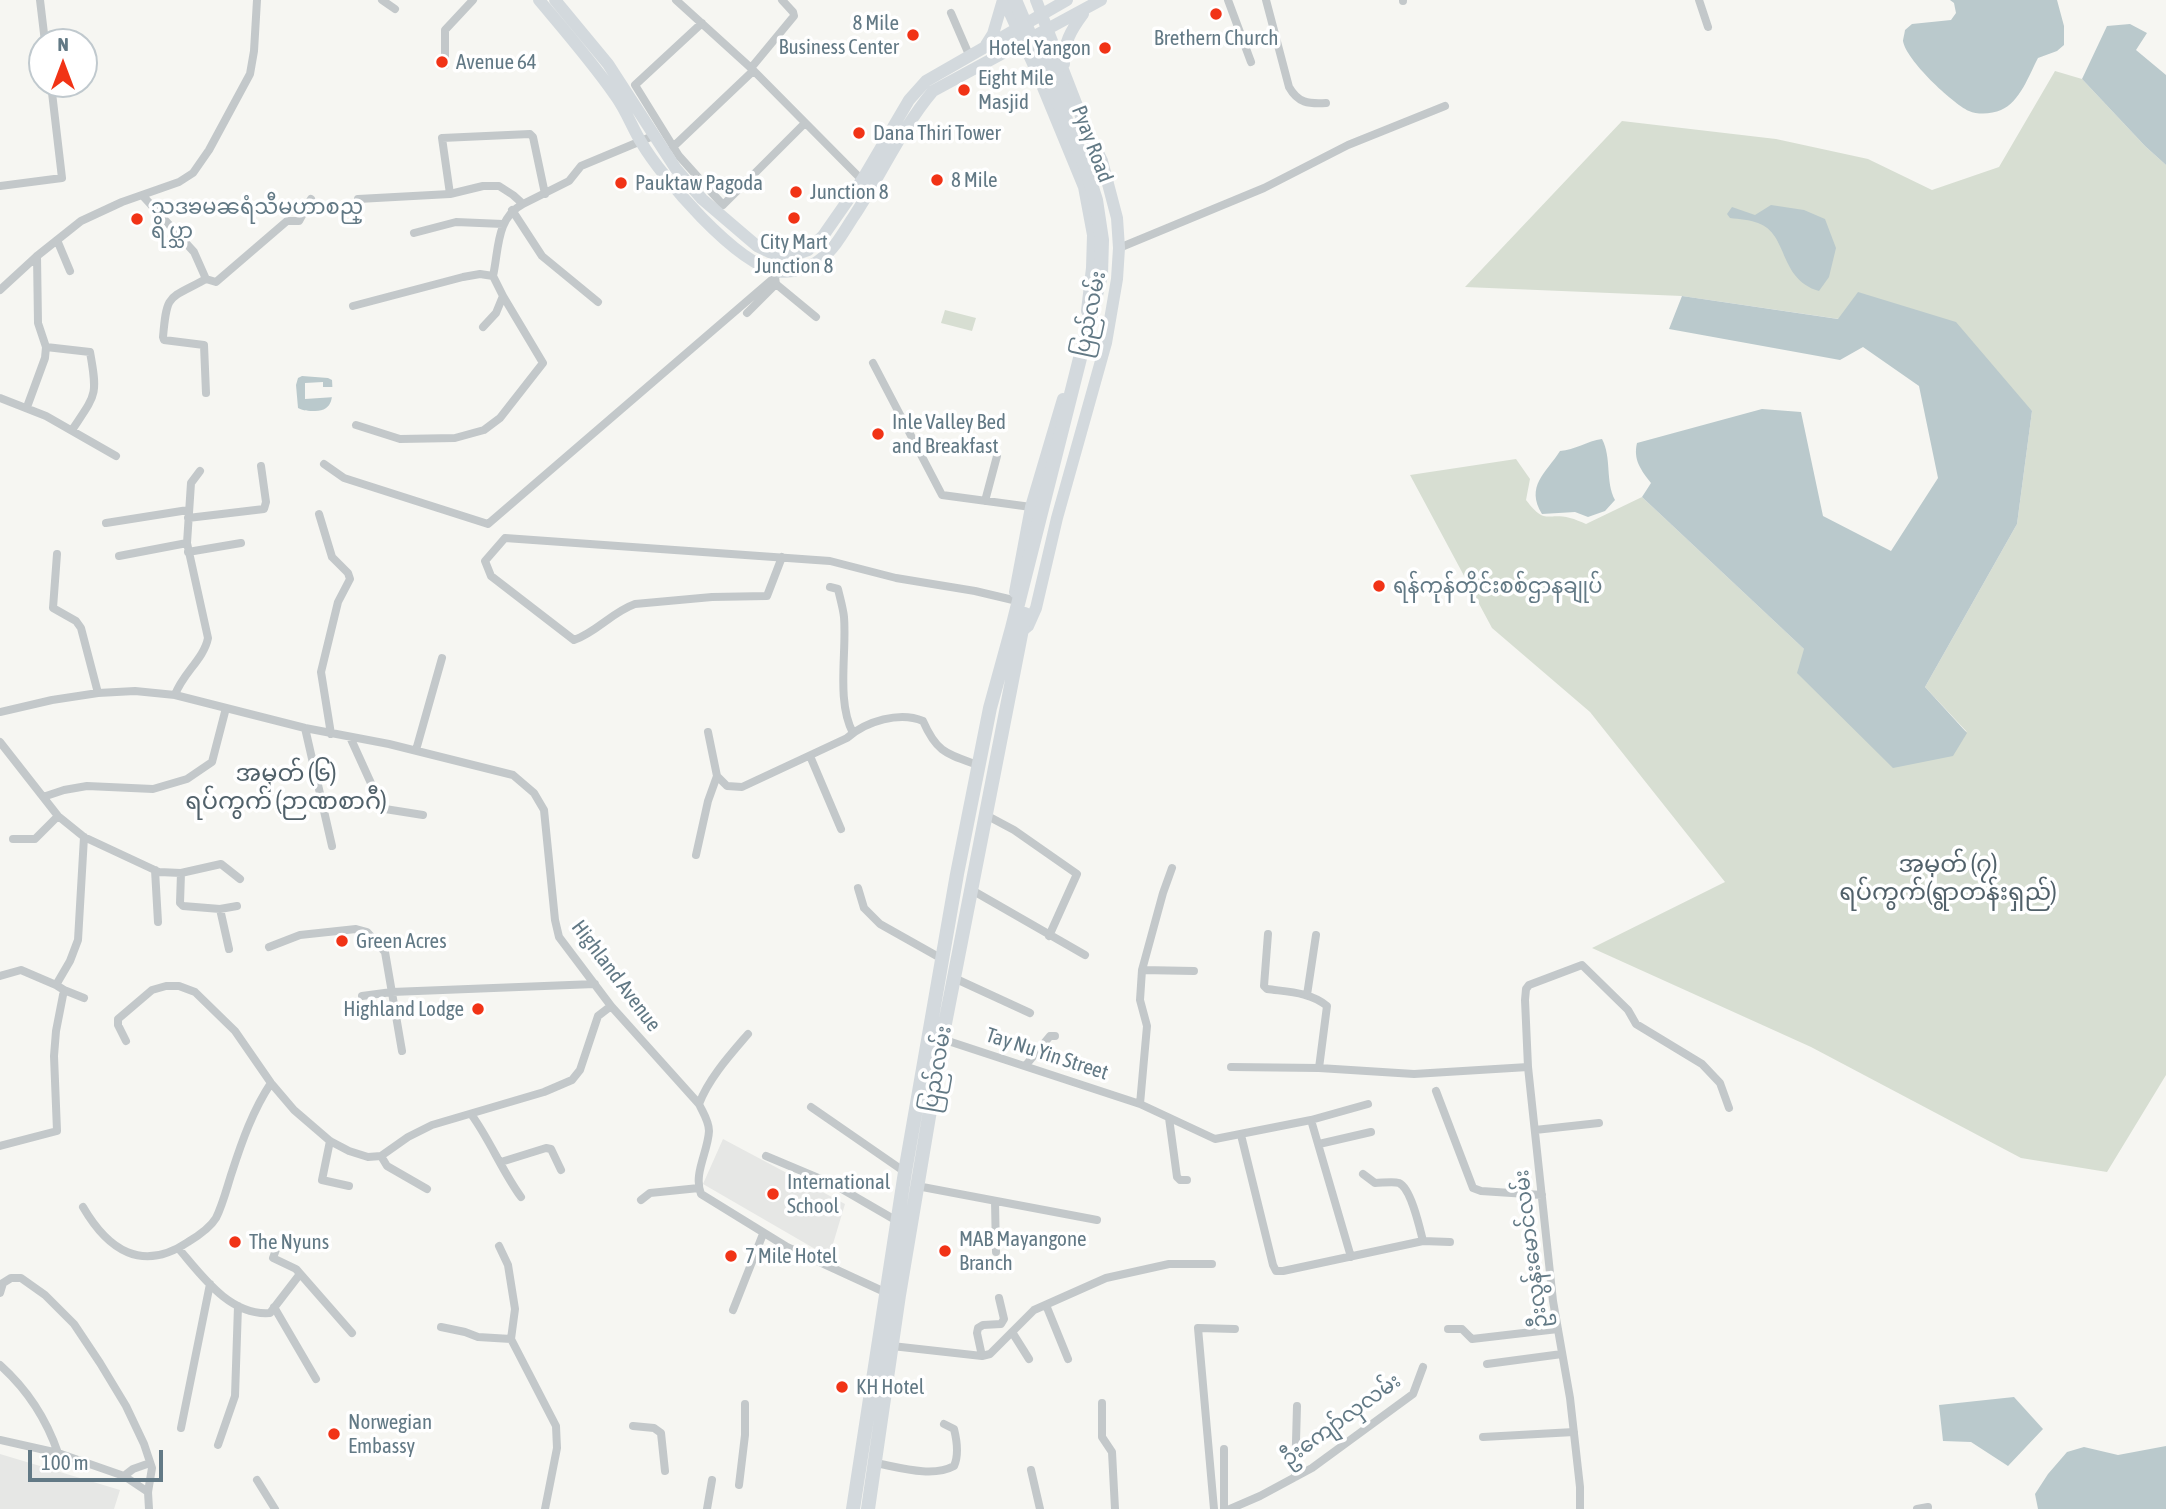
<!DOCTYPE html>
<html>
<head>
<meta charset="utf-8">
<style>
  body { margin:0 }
  #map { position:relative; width:2166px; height:1509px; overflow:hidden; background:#f6f6f2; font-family:"Asap Condensed",sans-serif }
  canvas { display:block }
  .north { position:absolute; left:28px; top:28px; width:70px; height:70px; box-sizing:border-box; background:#fff; border:2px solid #c0c9ce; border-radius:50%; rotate:0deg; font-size:19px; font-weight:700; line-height:28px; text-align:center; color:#627985 }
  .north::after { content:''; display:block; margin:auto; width:24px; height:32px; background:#f13316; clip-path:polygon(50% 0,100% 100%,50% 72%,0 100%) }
  .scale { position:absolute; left:28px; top:1450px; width:135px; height:32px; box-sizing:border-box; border:4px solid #627985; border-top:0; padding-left:9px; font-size:21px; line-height:24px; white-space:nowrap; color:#627985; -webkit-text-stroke:5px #fff; paint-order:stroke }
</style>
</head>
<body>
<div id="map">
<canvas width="2166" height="1509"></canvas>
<div class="north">N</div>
<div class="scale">100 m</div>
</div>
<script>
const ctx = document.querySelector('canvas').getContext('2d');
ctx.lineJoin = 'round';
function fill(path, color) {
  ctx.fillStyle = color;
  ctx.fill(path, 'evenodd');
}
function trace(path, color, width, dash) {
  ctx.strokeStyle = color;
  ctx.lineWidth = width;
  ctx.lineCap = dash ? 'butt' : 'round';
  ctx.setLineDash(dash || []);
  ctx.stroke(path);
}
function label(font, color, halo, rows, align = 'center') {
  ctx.font = font + ' "Asap Condensed","Noto Sans Myanmar",sans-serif';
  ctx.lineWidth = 7;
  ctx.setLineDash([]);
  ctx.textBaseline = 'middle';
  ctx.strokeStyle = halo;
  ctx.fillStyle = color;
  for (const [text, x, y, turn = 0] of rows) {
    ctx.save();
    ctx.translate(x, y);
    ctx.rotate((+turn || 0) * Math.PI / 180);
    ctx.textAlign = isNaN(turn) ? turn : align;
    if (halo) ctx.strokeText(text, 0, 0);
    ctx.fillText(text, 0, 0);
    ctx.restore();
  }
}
fill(new Path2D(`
  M723 1139 845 1204 829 1257 703 1184Z
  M0 1454 120 1490 114 1509H0Z`), '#e6e7e5');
fill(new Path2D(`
  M2055 71 2082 79 2145 146 2166 165V1075L2107 1172 2021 1158 1811 1047 1592 948 1725 882 1590 712 1492 628 1410 475 1516 459 1530 479 1526 500C1546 526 1546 512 1570 518 1575 519 1581 522 1586 524L1642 497 1804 649 1967 732 1925 687 2017 524 2032 411 1839 319 1682 296 1465 287 1622 121 1776 139 1868 159 1932 190 1999 167Z
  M945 310 976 318 972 331 941 323Z`), '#d7ded2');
fill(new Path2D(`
  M1950 0H2057L2064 26V45L2057 51 2038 58C2029 75 2020 102 2001 110 1992 114 1978 115 1969 111 1952 103 1906 60 1903 41 1903 40 1905 31 1905 30L1912 24 1951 20 1956 13 1954 3Z
  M2130 24 2147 33 2136 50 2166 75V165L2145 146 2082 79 2107 26Z
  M1771 205 1804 210 1825 219 1836 248 1829 277 1819 291C1778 279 1789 234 1758 223 1750 220 1739 219 1730 218L1727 214 1732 207 1755 215Z
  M1858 292 1956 322 2032 411 2017 524 1925 687 1967 733 1953 756 1893 768 1797 673 1804 649 1642 497 1651 483C1641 470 1633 460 1637 443L1762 409 1801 412 1823 516 1891 551 1938 478 1919 386 1863 347 1840 360 1669 329 1682 296 1838 319Z
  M302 376 328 378 332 380C333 395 334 411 315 411 308 411 304 411 298 408L296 385 298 378Z
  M1602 439C1612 458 1605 481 1615 500L1605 511 1588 517 1575 512 1542 514C1525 486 1546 473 1560 451 1575 450 1587 441 1602 439Z
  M2014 1397 2043 1429 2008 1466 1971 1442 1943 1441 1939 1405Z
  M2166 1446V1509H2038L2035 1494 2048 1474 2067 1452 2084 1447 2118 1455Z`), '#bac9cc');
fill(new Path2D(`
  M323 382V387H336L335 397 305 399V383Z`), '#f6f6f2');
trace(new Path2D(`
  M40 0 45 42
  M382 0 395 9
  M676 0 751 68 862 180
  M1228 0 1251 62
  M1266 0 1289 87C1298 103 1308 104 1326 103
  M1403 0V1
  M1699 0 1708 27
  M951 13 970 57
  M702 23 635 85 679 156 723 205 805 123
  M445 65V30L473 0
  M751 68 794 16 793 12 782 0
  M673 147 753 71
  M0 186 62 178 51 84
  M450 194 442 138 530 134 533 137 545 194
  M143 196 194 252 206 279 216 282 287 221H299L311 199
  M358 199 450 194 483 186H499L513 195 523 204 569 181 581 166 653 136
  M512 210 542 256 598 302
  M414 233 456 222 503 224
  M57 240 70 271
  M1119 248 1264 188 1348 145 1445 106
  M776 284 816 317
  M0 290 37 256 81 221 122 202 179 182 193 173 209 150 250 74 254 51 257 0
  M353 306 463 277 480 274 493 276C499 249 496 218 523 204
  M747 313 776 284 775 277 779 272 780 257
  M483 327 496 313 503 296 493 276
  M46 347 90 352C98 396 96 394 72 430
  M873 363 942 495 1031 507
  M206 393 204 345 164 340 163 337C167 292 168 300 206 279
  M0 398 46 416 116 456
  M27 407 45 358 46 347 38 323 37 256
  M356 425 400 439 455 438 484 430 500 418 543 363 503 296
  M324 464 344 478 488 524 775 277
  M985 501 997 456
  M319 514 332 557 348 573 350 579 338 602 321 672 331 734
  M188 518 264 509 266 502 261 466
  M106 523 188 510
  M188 552 241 543
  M57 554 53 608 76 621 81 628 98 693
  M119 556 187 543
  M782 557 767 596 712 597 635 604C612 612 597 632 574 640L491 576 485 561 505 538 830 561 896 578 975 591 1013 600
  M830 587 838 589C840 598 843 608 844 617 847 652 836 701 853 733
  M175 695C182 674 204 659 208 638L187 543 191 483 200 471
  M0 712 52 700 98 693 135 691 175 695 305 728 389 744 513 775 534 793 544 810 555 920 559 937 611 1006 699 1104C703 1113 709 1121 709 1131 708 1152 693 1174 701 1194L787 1247 889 1294
  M305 728 332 846
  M708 732 717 776 727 786 742 787 847 738C866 721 900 711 923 721 937 753 947 754 978 765
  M350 737 380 803 385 809 423 815
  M0 742 58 816 84 837 159 872 181 873 221 864 240 879
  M416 750 442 658
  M810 756 841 829
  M43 797 64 790 87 786 153 789 187 779 212 762 226 708
  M984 814 1014 830 1077 874 1049 936
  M13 839H35L58 816
  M696 855 708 801 717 776
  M155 870 158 922
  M181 873 180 903 183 906 220 909 237 906
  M858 888 864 908 880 924 944 960
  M970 889 1085 955
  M220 909 229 949
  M1268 934 1264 986 1267 989C1288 992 1310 992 1327 1006L1319 1068
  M269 947 300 935 356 929 367 932 385 952 402 1051
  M1142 970 1194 971
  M0 976 21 970 56 985
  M954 978 1030 1013
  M64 990 56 985 70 961 78 940 84 837
  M1307 995 1316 935
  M362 996 392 992 595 984
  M942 1039 1140 1104 1215 1139 1311 1120 1351 1257
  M126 1041 118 1025V1019L152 990 166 986H179L195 992 235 1031 271 1083 294 1110 330 1141 349 1151 368 1157 381 1156 408 1137 432 1125 544 1092 572 1080 580 1070 598 1016 611 1006
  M1026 1065 1050 1036H1055
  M1231 1067 1319 1068 1414 1074 1528 1067
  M1436 1091 1473 1188 1481 1191 1542 1195
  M699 1104C709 1078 730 1055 748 1034
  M1140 1104 1147 1026 1140 1000 1142 970 1163 893 1172 868
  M811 1107 905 1172
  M471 1114C490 1140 502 1171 521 1197
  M1169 1118 1177 1177 1180 1180H1187
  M1311 1120 1368 1104
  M1535 1130 1599 1123
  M1241 1135 1273 1265 1276 1271H1283L1423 1241 1450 1242
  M330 1141 322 1180 349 1186
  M1319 1144 1371 1132
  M0 1146 57 1131 54 1056 56 1031 64 990 84 998
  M381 1156 387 1166 427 1189
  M766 1156 835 1185 897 1221
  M501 1162 546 1148 551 1149 561 1170
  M1363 1174 1375 1183C1382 1183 1393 1181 1399 1183 1411 1188 1420 1229 1423 1241
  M917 1186 1097 1220
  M641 1200 650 1193 699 1188
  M995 1201 996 1252
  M83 1207C108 1250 142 1273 188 1242 198 1236 210 1228 216 1218 223 1204 227 1187 232 1172 242 1141 253 1110 271 1083
  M279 1241 273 1258 296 1269 352 1333
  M499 1246 508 1265 515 1309 511 1339 556 1426 557 1448 545 1509
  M179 1249C202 1276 230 1316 270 1313L300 1274
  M0 1293 3 1283 11 1278H21L45 1295 74 1324 100 1363 126 1406 144 1444 152 1468 148 1492 149 1509
  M1046 1305 1068 1359
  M274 1307 316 1379
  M733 1310 763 1234
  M441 1327 465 1332 478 1337 511 1339
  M1448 1329H1462L1472 1339 1558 1329
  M1012 1332 1029 1359
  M892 1346 982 1356 990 1354 1034 1310 1106 1278 1169 1264H1212
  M982 1356 977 1333 978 1328 983 1325 1001 1324 1004 1319 999 1298
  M1487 1364 1562 1354
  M0 1365C28 1390 46 1418 58 1453
  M1102 1403V1437L1112 1452 1115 1509
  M633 1426 654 1428 661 1433 665 1471
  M181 1428 210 1284
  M1483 1437 1574 1432
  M0 1440 58 1453 124 1476 148 1492
  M218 1445 235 1396 238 1306
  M875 1463C898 1467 932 1478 954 1466 959 1455 957 1441 954 1429L944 1424
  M1031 1470 1040 1509
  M124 1476 133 1469 150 1463
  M1295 1477 1297 1406
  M257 1480 275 1509
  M739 1485 745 1435V1404
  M707 1509 712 1480
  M1214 1509 1198 1328 1235 1329
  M1224 1509V1449
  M1230 1509 1260 1496 1312 1468 1413 1394 1423 1367
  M1580 1509V1487L1570 1398 1553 1301 1528 1067 1525 1000 1526 989 1529 985 1582 965 1628 1010 1636 1024 1702 1064 1720 1083 1729 1108
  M1917 1509 1928 1507`), '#c3c8ca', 8);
trace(new Path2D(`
  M539 0C565 31 592 62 615 95 626 110 632 127 641 142 662 178 736 264 777 271 793 274 810 268 822 258 836 247 844 231 854 216 881 175 901 129 933 91L1101 0
  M555 0 608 64 676 169 702 199 757 246 780 257 794 255 808 250 823 236 862 180 909 100 926 81 1067 0
  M1004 0 1035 68 1084 187 1093 235 1092 268 1087 311
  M986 45 993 34 1003 0
  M1064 64C1063 44 1071 30 1083 14
  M1015 592 1031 507 1063 399
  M1022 631 1028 626 1036 608 1057 518 1106 343 1117 279 1119 248 1117 218 1102 161 1086 129 1036 0`), '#d3d9dd', 12);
trace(new Path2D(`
  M1049 54 1069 103
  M853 1509 905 1172 957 874 990 708 1012 628 1101 275 1102 240 1096 200 1084 162 1015 0
  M868 1509 899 1295 942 1039 1025 614`), '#d3d9dd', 14);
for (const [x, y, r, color] of [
  [1216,14,7,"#f13316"],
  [913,35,7,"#f13316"],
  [1105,48,7,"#f13316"],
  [442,62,7,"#f13316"],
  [964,90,7,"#f13316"],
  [859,133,7,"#f13316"],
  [937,180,7,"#f13316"],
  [621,183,7,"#f13316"],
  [796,192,7,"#f13316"],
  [794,218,7,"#f13316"],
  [137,219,7,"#f13316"],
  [878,434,7,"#f13316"],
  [1379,586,7,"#f13316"],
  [342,941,7,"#f13316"],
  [478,1009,7,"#f13316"],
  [773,1194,7,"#f13316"],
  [235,1242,7,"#f13316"],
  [945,1251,7,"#f13316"],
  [731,1256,7,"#f13316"],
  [842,1387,7,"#f13316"],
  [334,1434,7,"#f13316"]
]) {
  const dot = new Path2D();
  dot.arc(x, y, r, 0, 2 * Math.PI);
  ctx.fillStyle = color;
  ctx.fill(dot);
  trace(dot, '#fff', 2.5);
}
label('21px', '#627985', '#fff', [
  ["8 Mile",899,23,"right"],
  ["Business Center",899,47,"right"],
  ["Brethern Church",1216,38,"center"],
  ["Hotel Yangon",1091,48,"right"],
  ["Avenue 64",456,62],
  ["Eight Mile",978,78],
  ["Masjid",978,102],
  ["Dana Thiri Tower",873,133],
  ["8 Mile",951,180],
  ["Pauktaw Pagoda",635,183],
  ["Junction 8",810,192],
  ["သဒၶမၼရံသီမဟာစည္",151,207],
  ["ရိပ္သာ",151,231],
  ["City Mart",794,242,"center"],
  ["Junction 8",794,266,"center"],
  ["Inle Valley Bed",892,422],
  ["and Breakfast",892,446],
  ["ရန်ကုန်တိုင်းစစ်ဌာနချုပ်",1393,586],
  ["Green Acres",356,941],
  ["Highland Lodge",464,1009,"right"],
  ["International",787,1182],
  ["School",787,1206],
  ["MAB Mayangone",959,1239],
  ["Branch",959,1263],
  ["The Nyuns",249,1242],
  ["7 Mile Hotel",745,1256],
  ["KH Hotel",856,1387],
  ["Norwegian",348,1422],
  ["Embassy",348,1446]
], 'left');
label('21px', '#627985', '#fff', [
  ["Pyay Road",1092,144,69],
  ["ပြည်လမ်း",1090,314,-78],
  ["Highland Avenue",616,976,53],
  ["Tay Nu Yin Street",1047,1054,18],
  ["ပြည်လမ်း",937,1069,-80],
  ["ဦးလွန်းမောင်လမ်း",1531,1249,-97],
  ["ဦးကျော်လှလမ်း",1341,1420,-36]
]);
label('24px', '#51616a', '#fff', [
  ["အမှတ် (၆)",286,773],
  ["ရပ်ကွက် (ဉာဏစာဂီ)",286,801],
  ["အမှတ် (၇)",1948,864],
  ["ရပ်ကွက်(ရွာတန်းရှည်)",1948,892]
]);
</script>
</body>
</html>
